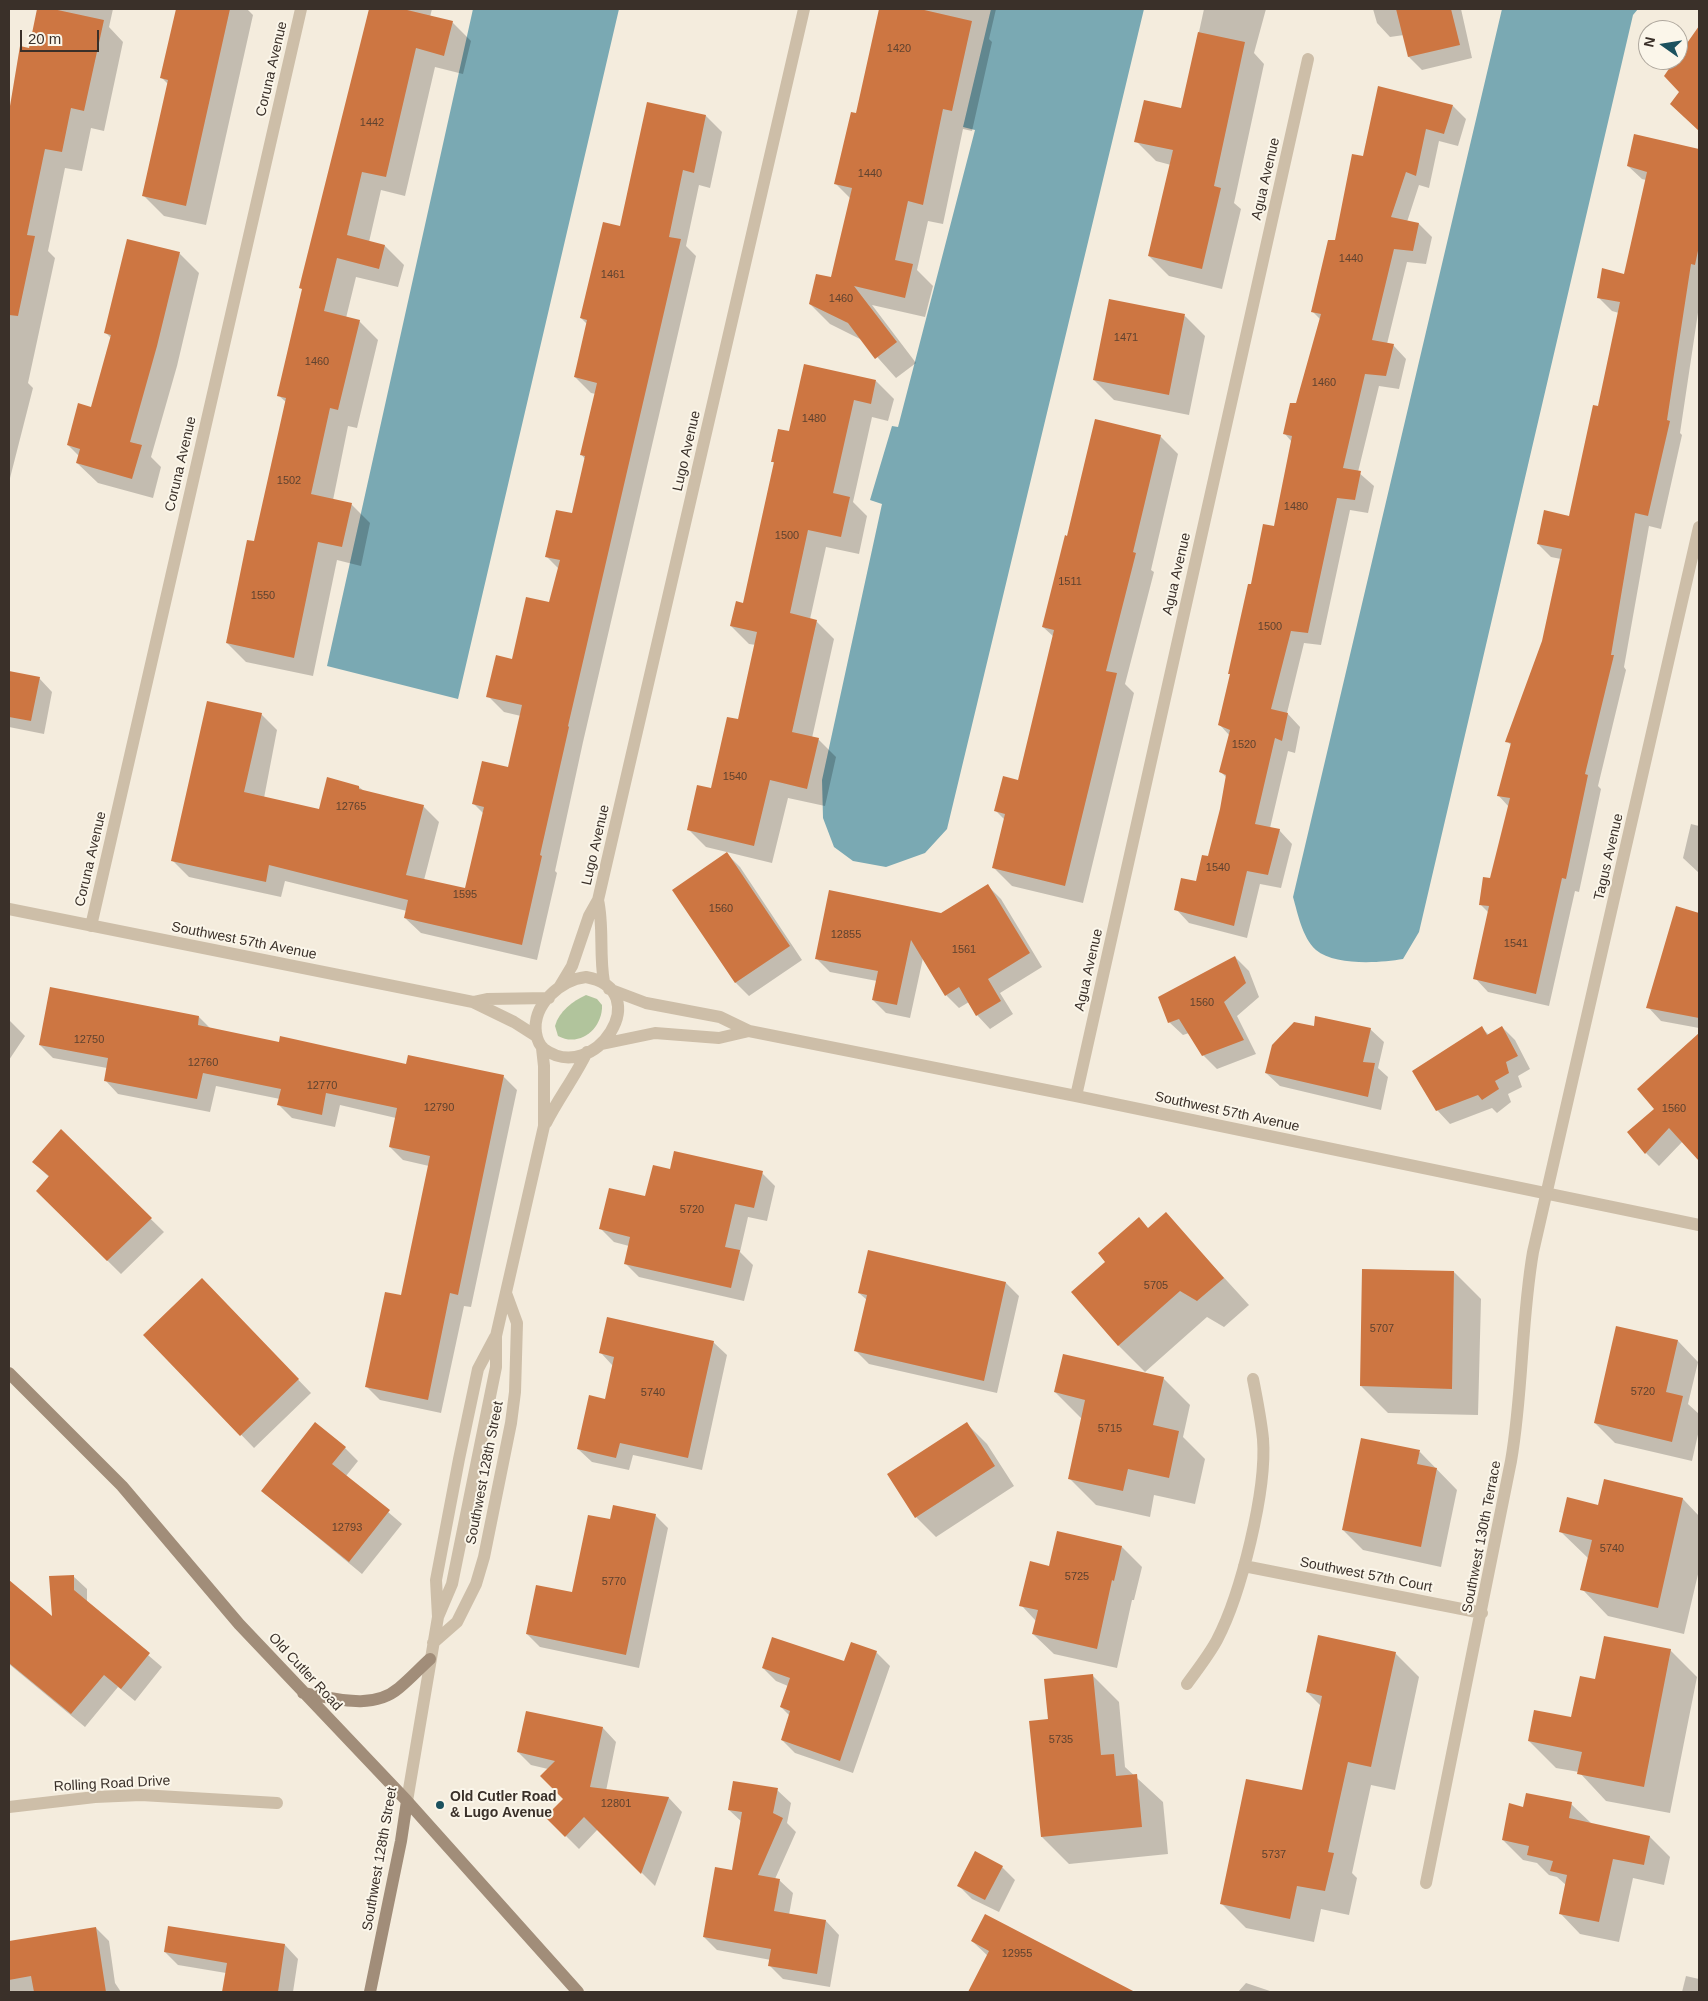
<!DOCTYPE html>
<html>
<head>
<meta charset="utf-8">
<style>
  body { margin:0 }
  #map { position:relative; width:1708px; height:2001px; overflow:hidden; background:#f4ecdd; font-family:Arial,sans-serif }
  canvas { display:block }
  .frame { position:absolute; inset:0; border:10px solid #3a3029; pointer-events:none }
  .north { position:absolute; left:1638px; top:20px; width:50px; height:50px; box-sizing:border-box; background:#fbf6ea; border:1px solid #aea79d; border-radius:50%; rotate:283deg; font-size:14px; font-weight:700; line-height:20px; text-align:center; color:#3a3029 }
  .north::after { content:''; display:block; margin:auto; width:18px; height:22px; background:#1b515e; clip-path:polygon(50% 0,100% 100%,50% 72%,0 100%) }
  .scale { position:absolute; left:20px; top:30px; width:79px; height:22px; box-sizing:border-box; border:2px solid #3a3029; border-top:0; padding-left:6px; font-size:15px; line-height:18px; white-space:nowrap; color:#3a3029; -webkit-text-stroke:4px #fbf6ea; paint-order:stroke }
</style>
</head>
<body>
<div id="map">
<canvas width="1708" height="2001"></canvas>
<div class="frame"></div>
<div class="north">N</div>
<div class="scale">20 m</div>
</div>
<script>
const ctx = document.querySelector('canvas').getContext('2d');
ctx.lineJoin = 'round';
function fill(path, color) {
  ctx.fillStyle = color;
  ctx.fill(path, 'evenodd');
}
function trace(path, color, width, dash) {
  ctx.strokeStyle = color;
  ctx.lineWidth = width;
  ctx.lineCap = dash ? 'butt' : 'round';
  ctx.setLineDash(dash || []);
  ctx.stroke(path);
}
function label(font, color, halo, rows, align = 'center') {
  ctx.font = font + ' Arial,sans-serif';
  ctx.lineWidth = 4;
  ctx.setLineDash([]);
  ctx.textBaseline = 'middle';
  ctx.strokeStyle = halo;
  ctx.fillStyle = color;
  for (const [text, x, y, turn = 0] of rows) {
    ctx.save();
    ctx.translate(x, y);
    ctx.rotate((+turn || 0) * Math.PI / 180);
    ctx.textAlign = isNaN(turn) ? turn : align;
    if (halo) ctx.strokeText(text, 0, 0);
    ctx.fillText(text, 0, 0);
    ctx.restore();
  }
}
fill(new Path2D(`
  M586 995 597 999 602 1005C603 1028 580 1048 558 1036L555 1026C559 1011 573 1001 586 995Z`), '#b1c49c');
fill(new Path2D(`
  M473 9H619L458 699 327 666Z
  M991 9H1144L947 829 925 853 886 867 853 861 834 847 823 818 822 780 882 504 870 500 892 426 898 427 975 130 963 127Z
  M1502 9H1638L1633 15 1419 932 1403 959C1380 963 1335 966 1316 950 1302 937 1298 914 1293 897Z`), '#7aa9b3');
fill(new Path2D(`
  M39 9H113L109 27 123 42 104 131 91 128 82 171 65 168 48 251 55 258 28 383 33 388 9 482V118L21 47 30 49Z
  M177 9H247L253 15 206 225 164 216 144 196 168 84 161 77Z
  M370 9H432L430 17 452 22 471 41 463 74 435 67 405 196 381 190 369 242 385 246 404 265 398 287 356 277 346 318 359 321 378 340 357 428 348 426 333 500 351 504 370 523 361 566 337 560 313 676 246 662 227 643 255 543 286 402 278 395 303 290 301 287Z
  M881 9H996L989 39 992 42 972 131 963 129 943 224 928 221 917 270 933 286 925 317 872 305 916 363 896 378 862 340 830 324 810 304 831 279 851 199 836 184 857 114Z
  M1204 9H1266L1254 53 1264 64 1234 203 1241 209 1222 289 1169 276 1149 256 1171 165 1156 161 1136 141 1182 110Z
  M1373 9H1461L1472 58 1422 70 1409 57 1404 35 1390 37 1377 23Z
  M1699 28V130L1685 117 1677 60Z
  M648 104 706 116 722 132 710 188 699 185 686 246 696 256 583 742 555 871 557 873 537 960 421 933 405 918 407 911 285 881 281 897 189 877 173 861 261 714 277 730 264 798 320 810 359 787 364 791 423 806 439 822 424 880 466 890 484 814 474 804 509 768 521 716 504 712 488 696 550 604 559 569 546 556 573 515 585 459 581 454 596 394 591 393 575 377 587 324 581 318 621 227Z
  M1453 106 1466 119 1458 146 1439 141 1429 188 1419 185 1407 222 1419 224 1432 237 1426 264 1407 262 1387 344 1393 345 1406 359 1399 389 1379 386 1358 472 1374 486 1368 513 1350 510 1321 645 1304 643 1287 713 1300 727 1295 753 1288 751 1270 828 1279 830 1292 844 1281 888 1260 884 1247 938 1189 923 1176 909 1197 883 1209 857 1221 810 1227 778 1221 772 1230 736 1219 724 1252 586 1275 528 1292 442 1285 434 1297 405 1321 320 1312 311 1363 157Z
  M1635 135 1699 151V306L1680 433 1682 435 1661 529 1649 526 1624 667 1626 670 1598 786 1601 789 1579 892 1575 891 1549 1006 1488 992 1475 978 1489 913 1480 904 1491 880 1509 807 1498 795 1512 746 1507 741 1543 641 1561 559 1551 557 1538 544 1570 518 1599 407 1619 313 1612 311 1599 298 1625 275 1646 180 1642 179 1628 166Z
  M179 253 199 273 177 366 151 457 161 467 153 498 98 483 77 463 79 456 68 445 92 408 111 338 106 333Z
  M1185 316 1205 336 1189 415 1114 400 1094 380Z
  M876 381 894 399 888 421 872 417 853 502 867 516 859 554 826 547 810 619 816 621 834 639 812 738 818 739 836 757 825 806 788 798 772 863 706 847 688 829 712 790 739 721 756 645 749 644 731 626 744 604 775 464 772 461 790 433Z
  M1160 436 1178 454 1151 570 1154 572 1125 684 1134 693 1083 903 1012 886 993 867 1005 820 996 811 1019 781 1054 637 1043 627 1068 537Z
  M9 672 39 678 52 692 44 734 9 727Z
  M1691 824 1699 826V873L1683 858Z
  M727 854 740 867 802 960 749 996 736 983 674 890Z
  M988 886 1001 899 1042 967 1000 993 1013 1014 990 1029 977 1015 969 1002 959 1008 946 995 923 958 910 1018 886 1013 873 1000 877 981 830 972 816 958 941 914Z
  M1699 903V1028L1661 1021 1648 1007 1698 913Z
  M1235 957 1249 971 1259 997 1237 1016 1256 1054 1217 1069 1203 1055 1189 1033 1183 1035 1169 1022Z
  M199 1017 211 1029 280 1043 407 1065 503 1076 517 1090 471 1307 464 1306 441 1413 380 1400 366 1386 402 1296 429 1166 403 1160 390 1147 396 1118 340 1105 335 1127 292 1118 279 1105 280 1099 216 1086 210 1112 118 1094 105 1080 107 1068 53 1058 40 1045Z
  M9 1020 25 1036 9 1060Z
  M1315 1027 1370 1029 1384 1042 1378 1068 1388 1077 1381 1110 1280 1086 1266 1073Z
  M1502 1027 1515 1040 1530 1069 1518 1076 1522 1087 1508 1094 1511 1102 1497 1113 1492 1108 1450 1124 1437 1110 1482 1028 1489 1035Z
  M1691 1042 1699 1050V1160L1683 1141 1659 1166 1646 1153 1656 1109Z
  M61 1131 164 1232 121 1274 37 1191 49 1177 33 1162Z
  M671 1170 762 1173 775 1186 767 1221 748 1217 740 1252 753 1265 744 1301 639 1277 625 1263 629 1246 614 1242 601 1229 646 1198Z
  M1166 1214 1249 1305 1224 1327 1207 1317 1145 1372 1118 1345 1149 1229Z
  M869 1251 1006 1283 1019 1296 997 1393 869 1364 855 1350 867 1300 859 1293Z
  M1454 1272 1481 1299 1478 1415 1388 1413 1361 1386Z
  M215 1293 311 1393 254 1448 145 1335Z
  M1617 1327 1678 1341 1698 1362 1688 1404 1699 1414V1430L1692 1461 1615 1443 1595 1423Z
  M713 1342 727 1355 702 1470 633 1455 629 1470 592 1462 578 1449 606 1400 613 1366 601 1353Z
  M1163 1378 1190 1405 1183 1437 1205 1459 1195 1504 1154 1495 1150 1517 1096 1505 1069 1478 1082 1419 1055 1392Z
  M967 1424 987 1444 1014 1486 936 1537 916 1517Z
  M345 1448 358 1461 346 1476 402 1524 362 1574 262 1491Z
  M1420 1452 1457 1490 1441 1567 1363 1550 1343 1530Z
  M1605 1481 1683 1499 1699 1516V1570L1684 1634 1608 1616 1582 1589 1589 1559 1561 1532 1599 1507Z
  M655 1515 668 1528 639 1668 540 1647 527 1634 573 1594 611 1521Z
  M1122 1547 1142 1567 1134 1600H1132L1117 1668 1054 1654 1033 1634 1036 1621 1021 1605 1050 1567Z
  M73 1576 87 1589V1603L162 1667 135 1701 118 1687 85 1727 9 1664V1582L54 1619Z
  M1670 1650 1697 1677 1670 1813 1606 1801 1579 1772 1556 1768 1529 1741 1572 1719 1596 1680Z
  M876 1652 890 1666 853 1773 795 1753 782 1740 790 1716 781 1707 788 1686 776 1681 763 1668 845 1663Z
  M1395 1653 1419 1677 1395 1790 1371 1785 1352 1873 1357 1878 1349 1915 1321 1909 1314 1942 1246 1928 1222 1904 1303 1792 1321 1706 1307 1692Z
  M1092 1675 1119 1702 1125 1767 1163 1802 1168 1854 1069 1864 1042 1837 1049 1720Z
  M603 1728 616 1742 606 1791 669 1798 682 1812 655 1886 598 1829 579 1849 547 1817 565 1799 548 1769 531 1765 518 1752Z
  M777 1790 791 1803 787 1823 796 1832 775 1879 779 1880 793 1893 789 1915 826 1921 839 1935 830 1987 783 1979 770 1966 771 1960 717 1950 704 1937 733 1872 742 1822 729 1810Z
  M1571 1804 1592 1824 1650 1837 1670 1857 1664 1885 1633 1878 1619 1942 1580 1934 1560 1913 1566 1885 1557 1877 1549 1875 1537 1863 1523 1860 1503 1840 1524 1808Z
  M1002 1867 1015 1880 999 1912 972 1899 959 1886Z
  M169 1927 285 1945 298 1959 293 1992H223L226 1973 178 1965 165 1952Z
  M96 1928 109 1941 115 1983 121 1992H9V1942Z
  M972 1941 1128 1990 1130 1992H976L971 1988 988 1956Z
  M1686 1976 1699 1979V1992H1682Z
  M1246 1983 1273 1992H1238Z`), '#0003');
fill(new Path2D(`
  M37 9H53L104 20 84 111 71 108 62 152 45 149 27 235 35 236 18 316 9 315V112L20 46 29 48Z
  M176 9H230L186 206 142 196 168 80 160 78Z
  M369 9H403L453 21 444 56 416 48 386 177 362 172 347 235 385 245 379 269 337 258 324 311 360 320 338 410 330 408 311 494 352 503 342 547 318 542 294 658 226 643 247 540 254 541 286 398 277 396 302 289 299 288Z
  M879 9H920L972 21 952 111 943 109 923 205 908 201 895 260 913 264 905 298 854 286 897 342 875 359 848 323 809 304 816 274 831 277 838 247 852 188 834 184 851 112 856 113Z
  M1396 9H1451L1460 45 1408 57Z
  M1699 26V131L1670 104 1679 92 1664 76 1675 60H1678V56Z
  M1198 32 1245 42 1214 186 1221 188 1202 269 1148 256 1173 150 1134 142 1144 100 1181 108Z
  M1378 86 1453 105 1444 134 1426 129 1416 176 1406 172 1391 217 1419 223 1413 251 1394 249 1372 340 1394 344 1386 376 1365 374 1343 468 1361 471 1355 500 1337 498 1308 633 1291 631 1271 709 1288 713 1282 741 1275 738 1255 824 1280 829 1268 875 1247 871 1234 926 1174 910 1181 878 1196 881 1202 855 1208 856 1220 809 1226 775 1219 772 1230 730 1218 725 1230 674H1228L1248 584H1251L1263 524 1274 526 1292 436 1283 434 1290 403H1296L1321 314 1311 312 1328 240H1335L1352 154 1363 156Z
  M647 102 706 115 694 173 683 170 669 237 681 239 568 726 569 727 540 855 542 856 522 945 404 918 408 900 269 865 266 882 171 861 207 701 262 713 244 792 319 809 327 777 359 786V789L424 805 406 875 465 888 484 807 472 804 482 761 508 767 522 705 486 697 496 655 512 659 526 597 549 602 560 560 545 557 556 510 572 513 585 456 580 455 597 383 574 377 587 320 580 318 603 222 620 226Z
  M1634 134 1699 149V246L1695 265 1691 264 1667 420 1670 421 1648 516 1635 513 1611 655H1614L1585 774 1588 775 1566 879 1562 878 1536 994 1473 979 1489 906 1479 905 1483 877 1490 878 1510 798 1497 796 1511 743 1505 742 1542 641 1562 549 1537 544 1544 510 1569 516 1593 405 1598 406 1620 302 1597 298 1602 268 1624 274 1647 172 1627 166Z
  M127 239 180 252 157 346 130 442 142 445 132 479 76 463 80 449 67 445 78 403 91 407 111 335 104 333Z
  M1109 299 1185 314 1169 395 1093 380Z
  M804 364 876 380 871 404 854 400 833 493 850 497 841 537 808 530 790 613 817 620 792 732 819 738 807 789 770 780 754 846 687 830 697 785 711 788 727 717 738 719 757 632 730 626 736 601 743 603 774 462H771L778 429 789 431Z
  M1095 419 1161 435 1133 552 1136 553 1106 671 1117 673 1065 886 992 868 1005 814 994 811 1003 776 1018 780 1054 630 1042 627 1065 535 1067 536Z
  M9 671 40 677 31 721 9 717Z
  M727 852 790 946 735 983 672 890Z
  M988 884 1030 953 988 979 1001 1001 976 1016 959 987 945 996 911 940 897 1005 872 1000 878 971 815 959 829 890 941 913Z
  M1676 906 1699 913V1018L1646 1008Z
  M1235 956 1246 983 1224 1002 1244 1040 1202 1056 1179 1019 1168 1023 1158 997Z
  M50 987 199 1016 198 1025 279 1042 280 1036 406 1064 408 1055 504 1075 458 1295 450 1293 428 1400 365 1387 385 1292 401 1295 430 1156 389 1147 397 1108 326 1093 322 1115 277 1105 281 1089 203 1073 197 1099 104 1081 108 1058 39 1045Z
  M1315 1016 1371 1028 1363 1062 1375 1063 1368 1097 1265 1073 1272 1045 1294 1022 1314 1026Z
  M1482 1026 1487 1035 1502 1026 1518 1056 1506 1062 1509 1073 1495 1081 1499 1089 1482 1100 1478 1095 1436 1111 1412 1071Z
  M1699 1033V1161L1669 1128 1645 1154 1627 1132 1654 1109 1637 1089Z
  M61 1129 152 1218 107 1261 36 1191 49 1176 32 1162Z
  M674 1151 763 1171 754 1208 735 1204 725 1247 740 1250 731 1288 624 1264 630 1237 599 1229 609 1188 645 1196 653 1165 670 1169Z
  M1166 1212 1224 1278 1197 1301 1180 1291 1118 1346 1071 1292 1105 1262 1098 1253 1139 1217 1148 1228Z
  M868 1250 1006 1282 984 1381 854 1351 867 1295 858 1293Z
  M1362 1269 1454 1271 1452 1389 1360 1386Z
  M202 1278 299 1379 240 1436 143 1335Z
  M607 1317 714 1341 688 1458 620 1443 616 1458 577 1449 589 1395 605 1399 614 1357 599 1353Z
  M1616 1326 1678 1340 1666 1392 1683 1396 1672 1442 1594 1423Z
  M1063 1354 1164 1377 1153 1425 1179 1431 1169 1478 1128 1469 1123 1491 1068 1479 1085 1400 1054 1392Z
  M315 1422 346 1447 332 1464 390 1510 349 1562 261 1491Z
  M967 1422 995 1466 915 1518 887 1474Z
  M1361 1438 1420 1450 1417 1464 1437 1468 1421 1547 1342 1530Z
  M1604 1479 1683 1498 1658 1608 1580 1590 1592 1540 1559 1532 1567 1497 1598 1505Z
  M613 1505 656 1514 626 1655 526 1634 536 1585 572 1592 588 1515 610 1519Z
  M1057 1531 1122 1546 1114 1581 1112 1580 1097 1649 1032 1634 1038 1610 1019 1606 1030 1561 1049 1566Z
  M74 1575V1590L150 1653 121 1689 104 1675 71 1714 9 1663V1580L52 1616 49 1576Z
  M1318 1635 1396 1652 1371 1767 1348 1762 1328 1852 1334 1853 1325 1891 1297 1886 1290 1919 1220 1904 1246 1779 1302 1790 1322 1696 1306 1692Z
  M1604 1636 1671 1649 1644 1787 1577 1774 1582 1752 1528 1741 1534 1710 1571 1717 1580 1676 1595 1679Z
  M772 1637 844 1661 851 1642 877 1651 840 1761 781 1740 790 1711 780 1707 790 1678 762 1668Z
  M1093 1674 1101 1755 1114 1754 1116 1776 1137 1774 1142 1827 1041 1837 1029 1721 1048 1719 1044 1679Z
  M526 1711 603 1727 590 1787 669 1797 641 1874 584 1817 565 1837 545 1817 563 1799 540 1776 555 1761 517 1752Z
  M733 1781 778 1788 773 1813 783 1818 758 1875 780 1879 774 1911 826 1920 817 1974 768 1966 771 1949 703 1937 715 1867 732 1870 742 1812 728 1810Z
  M1526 1793 1572 1802 1569 1818 1650 1836 1644 1865 1613 1859 1599 1922 1559 1914 1567 1875 1550 1871 1553 1861 1527 1855 1529 1846 1502 1840 1509 1803 1523 1807Z
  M975 1851 1003 1866 985 1900 957 1886Z
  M985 1914 1135 1992H968L989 1951 971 1941Z
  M168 1926 285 1944 278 1992H222L227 1963 164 1952Z
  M96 1927 106 1992H34L31 1976 9 1980V1941Z`), '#cd7642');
trace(new Path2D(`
  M598 900C604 927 599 954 604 982
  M9 909 473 1002 514 1022 536 1036
  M91 926 301 9
  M586 977C657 990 595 1086 544 1049 539 1045 537 1039 536 1033 532 1005 560 980 586 977Z
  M560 986 572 966 589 916 598 900 804 9
  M609 989 646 1003 720 1017 749 1031 1076 1096 1699 1225
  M473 1002 487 999 549 998
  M602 1044 655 1033 719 1038 749 1031
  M1076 1096 1308 59
  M546 1123C558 1099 575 1077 587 1052
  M1244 1566 1482 1613
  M438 1617 452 1584 496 1367V1336L544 1126V1066L542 1048
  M433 1643 457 1622 476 1584 484 1557 511 1423 515 1392 517 1323 506 1293
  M1187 1684C1197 1670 1209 1655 1217 1640 1241 1594 1267 1490 1263 1439 1261 1419 1257 1399 1253 1379
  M407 1801 438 1617 436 1580 459 1459 478 1369 495 1337
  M9 1807 95 1797 141 1795 277 1803
  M1426 1883 1511 1461C1523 1392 1521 1322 1533 1252L1699 527`), '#cdbea8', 12);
trace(new Path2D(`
  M9 1373 122 1486 239 1624 407 1801 578 1992
  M303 1693C334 1698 372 1711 399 1688 410 1679 420 1668 430 1659
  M370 1992 401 1841 407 1801`), '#a18d79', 12);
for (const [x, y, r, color] of [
  [440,1805,5,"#1b515e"]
]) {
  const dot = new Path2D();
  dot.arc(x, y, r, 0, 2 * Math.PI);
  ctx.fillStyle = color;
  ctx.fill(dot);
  trace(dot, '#fbf6ea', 2);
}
label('11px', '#5f422f', null, [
  ["1420",899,49],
  ["1442",372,123],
  ["1440",870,174],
  ["1440",1351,259],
  ["1461",613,275],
  ["1460",841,299],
  ["1471",1126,338],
  ["1460",317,362],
  ["1460",1324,383],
  ["1480",814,419],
  ["1502",289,481],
  ["1480",1296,507],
  ["1500",787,536],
  ["1511",1070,582],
  ["1550",263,596],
  ["1500",1270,627],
  ["1520",1244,745],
  ["1540",735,777],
  ["12765",351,807],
  ["1540",1218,868],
  ["1595",465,895],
  ["1560",721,909],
  ["12855",846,935],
  ["1541",1516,944],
  ["1561",964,950],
  ["1560",1202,1003],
  ["12750",89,1040],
  ["12760",203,1063],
  ["12770",322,1086],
  ["12790",439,1108],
  ["1560",1674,1109],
  ["5720",692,1210],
  ["5705",1156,1286],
  ["5707",1382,1329],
  ["5720",1643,1392],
  ["5740",653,1393],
  ["5715",1110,1429],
  ["12793",347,1528],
  ["5740",1612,1549],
  ["5725",1077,1577],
  ["5770",614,1582],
  ["5735",1061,1740],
  ["12801",616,1804],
  ["5737",1274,1855],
  ["12955",1017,1954]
]);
label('14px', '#3a3029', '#fbf6ea', [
  ["Coruna Avenue",272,69,-77],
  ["Agua Avenue",1266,179,-77],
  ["Lugo Avenue",687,451,-77],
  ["Coruna Avenue",181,464,-77],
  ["Agua Avenue",1177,574,-77],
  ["Lugo Avenue",596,845,-77],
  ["Tagus Avenue",1609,857,-77],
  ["Coruna Avenue",91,859,-77],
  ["Southwest 57th Avenue",244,941,11],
  ["Agua Avenue",1089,970,-77],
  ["Southwest 57th Avenue",1227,1112,12],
  ["Southwest 128th Street",485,1473,-79],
  ["Southwest 130th Terrace",1482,1537,-79],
  ["Southwest 57th Court",1366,1575,11],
  ["Old Cutler Road",305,1672,47],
  ["Rolling Road Drive",112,1784,-3],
  ["Southwest 128th Street",380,1859,-80]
]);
label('bold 14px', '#3a3029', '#fbf6ea', [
  ["Old Cutler Road",450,1797],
  ["& Lugo Avenue",450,1813]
], 'left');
</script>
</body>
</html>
